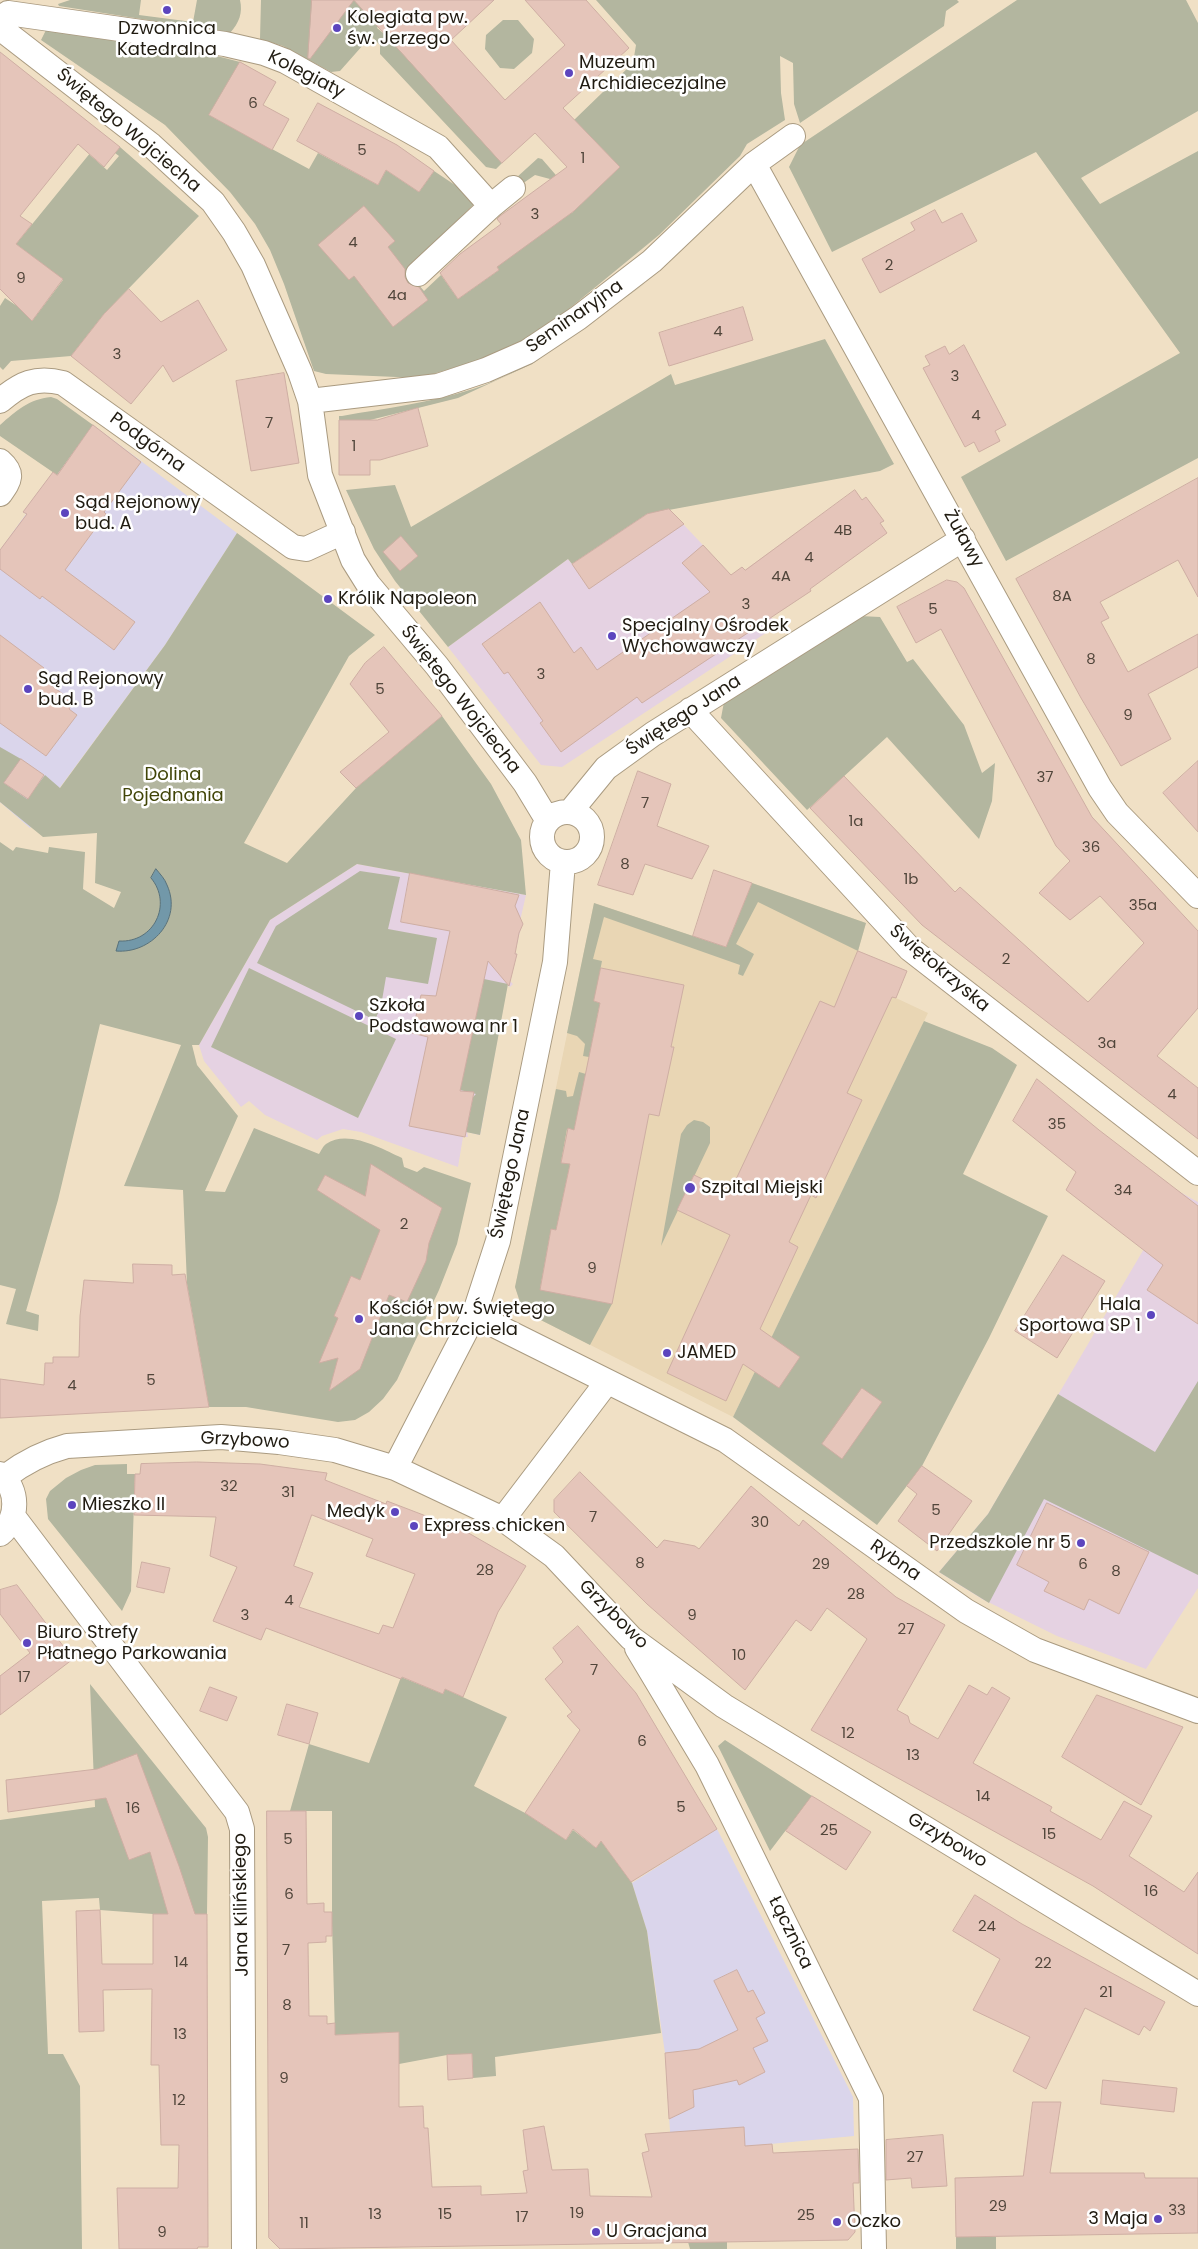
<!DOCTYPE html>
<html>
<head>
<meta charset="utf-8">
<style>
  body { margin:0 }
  canvas { display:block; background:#f0e0c5 }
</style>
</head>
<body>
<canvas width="1198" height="2249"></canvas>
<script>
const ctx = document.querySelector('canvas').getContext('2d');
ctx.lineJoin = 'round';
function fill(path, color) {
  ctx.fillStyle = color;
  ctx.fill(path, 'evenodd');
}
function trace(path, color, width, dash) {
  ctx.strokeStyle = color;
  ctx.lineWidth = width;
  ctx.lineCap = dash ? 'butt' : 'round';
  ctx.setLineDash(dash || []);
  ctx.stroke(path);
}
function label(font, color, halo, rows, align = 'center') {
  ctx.font = font + ' Poppins,sans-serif';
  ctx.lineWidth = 5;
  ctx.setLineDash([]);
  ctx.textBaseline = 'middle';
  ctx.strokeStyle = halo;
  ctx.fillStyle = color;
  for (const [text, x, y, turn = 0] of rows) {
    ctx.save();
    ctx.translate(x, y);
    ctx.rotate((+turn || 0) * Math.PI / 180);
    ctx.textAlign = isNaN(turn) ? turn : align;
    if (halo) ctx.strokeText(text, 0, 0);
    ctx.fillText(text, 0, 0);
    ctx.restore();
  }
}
fill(new Path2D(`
  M93 425 237 533 165 645 30 828 0 802V550L26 514 23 512 53 472 57 474Z
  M717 1829 853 2097 854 2136 760 2145 672 2162 665 2053 647 1931 632 1883Z`), '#dad5eb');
fill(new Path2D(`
  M752 883 866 923 858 951 907 971 896 998 928 1013 733 1417 523 1311 515 1287 594 903 726 947Z`), '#e9d6b4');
fill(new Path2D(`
  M669 509 778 625 562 767 541 765 448 647 568 559 572 564 647 514Z
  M357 864 526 895 520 921 523 924 521 927 515 953 517 954 510 981 513 984 510 987 507 985 480 1135 467 1132 468 1137H463L458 1167 361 1132 343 1129 322 1136 317 1140 265 1115 249 1101 241 1107 204 1061 199 1045 270 920Z
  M1178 1191 1198 1202V1588L1146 1669 1057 1636 982 1599 939 1572 988 1514Z`), '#e5d2e2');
fill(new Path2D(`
  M70 0H141L139 15 193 22 197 0H240C243 13 239 23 230 33L59 6 58 4Z
  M261 0H400L377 28 388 37 502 163 496 169 486 167 380 54V45L371 36 340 71 331 72 283 46 260 39Z
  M596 0H957L959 2 946 11 944 26 800 123 794 104 793 63 780 56 781 93 785 120 747 144 740 156 659 235 542 331 485 358 420 378 326 374 314 371 284 284 270 250 255 224 230 192 165 125 41 40 46 30 217 56 240 62 209 115 309 169 318 153 378 185 386 170 419 192 434 171 461 189 474 204 406 270 424 291 441 275 458 299 499 270 492 260 573 212 550 179 535 175 522 184 516 178 538 158 542 159 581 204 619 167 574 120 633 63 636 45Z
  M1017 0H1186L1198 23V111L1081 178 1100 204 1198 151V458L1006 561 961 477 1180 353 1036 152 832 252 789 167 800 145Z
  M503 20H518L534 39 532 53 514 69 500 68 485 49 486 35Z
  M120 147 199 216 104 314 71 356 11 361 3 370 0 367V306L5 298 17 306 32 321 63 280 16 244 91 152 90 155 107 170 119 156 115 153Z
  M646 283 532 364 458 398 370 420H339V416H342C386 408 430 403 473 389 535 369 592 320 646 283Z
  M825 339 894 464 880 471 647 514 572 564 568 559 448 647 395 581 374 549 346 490 395 485 411 527 671 374 675 385Z
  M51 397 57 399 93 425 57 475 0 436V425C16 411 29 399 51 397Z
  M237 533 375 635 349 656 244 843 287 863 356 788 442 716 491 784 521 840 526 895 357 864 270 920 199 1045H192L197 1065 238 1116 205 1191 225 1192 254 1128 319 1154C321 1151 323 1146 326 1144 348 1129 382 1149 402 1158L404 1167 417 1172 424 1167 471 1183 457 1244 439 1290 397 1380 383 1399 369 1412 355 1420 338 1422 246 1407H209L187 1284 183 1190 124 1186 181 1045 100 1024 58 1200 26 1311 39 1315 38 1331 6 1324 16 1289 0 1285V842L13 851 16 847 48 853 49 847 85 852 83 889 114 908 121 892 95 883 97 833 43 837 0 802V747L21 759 4 783 27 799 45 775 60 788 165 645Z
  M860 616 880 617 907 662 913 659 964 725 982 773 995 763 992 801 979 839 887 737 807 810 721 718 724 702Z
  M360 871 400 877 388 929 437 938 428 984 386 977 381 1006 375 1020 257 963 276 926Z
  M752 883 866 923 858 951 758 902 736 944 754 954 743 976 738 974 740 965 604 917 593 959 602 961 594 1001 600 1003 589 1057 583 1056 585 1044 577 1036 567 1033 594 903 726 947Z
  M249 968 396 1039 358 1118 211 1047Z
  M484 979 508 984 480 1135 466 1132 473 1097 476 1094 460 1090Z
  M924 1021 992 1048 1017 1065 963 1174 1048 1216 989 1338 922 1466 877 1525 733 1417Z
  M579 1072 586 1074 574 1130 567 1129 561 1162 570 1164 556 1230 551 1229 540 1289 612 1304 590 1345 523 1311 515 1287 556 1089 566 1091 567 1097 573 1096Z
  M694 1120 703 1122 710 1127V1143L661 1246 681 1134 687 1125Z
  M1198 1381V1575L1044 1499 989 1603 939 1572 988 1514 1058 1394 1155 1452Z
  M127 1464V1474H135L131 1591 122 1611 48 1519 46 1499 50 1491 66 1478 81 1470 95 1465Z
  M401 1677 443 1694 445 1689 507 1717 474 1786 525 1813 566 1840 573 1830 596 1848 601 1841 632 1883 647 1931 661 2033 495 2057 496 2076 473 2078 472 2054 447 2055 399 2064V2032L335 2035 332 1923V1811H290L309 1744 369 1763Z
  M90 1684 206 1828 208 1837 207 1914H153L100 1910 99 1898 42 1901 48 2054H63L80 2086 82 2249H0V1820L95 1807Z
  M725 1740 812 1796 770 1851 718 1746Z
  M956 2237H996V2249H956Z
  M688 2242H727V2249H690Z`), '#b3b69f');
const water = new Path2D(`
  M156 869C160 874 165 879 167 885 183 920 151 954 116 951L119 941C154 943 173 904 151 878Z`);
fill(water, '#7298a9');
trace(water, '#59727b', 1);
const building = new Path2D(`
  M312 0H354L310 59 308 58Z
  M354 0H494L451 40 505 100 565 45 525 0H586L629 48 563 108 620 167 574 211 497 267 499 270 458 299 440 273 460 254 501 224 497 219 500 216 567 167 535 133 502 163Z
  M0 52 120 147 104 167 78 144 20 216 32 224 16 244 63 279 32 321 0 289Z
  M240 62 276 82 263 105 289 119 272 150 209 115Z
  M318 103 397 145 434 171 419 192 386 170 378 185 297 141Z
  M364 206 395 241 388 247 405 269V277L408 283 419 287 428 300 393 327 354 276 349 280 318 245Z
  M935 210 942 223 962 213 977 241 880 293 862 259 915 230 911 223Z
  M129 289 161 322 198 300 227 350 173 382 163 365 131 404 71 356 104 314Z
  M743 307 753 340 669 366 659 333Z
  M964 345 1006 425 995 431 1000 441 979 452 974 442 965 447 923 368 930 365 925 356 945 346 949 354Z
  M284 373 299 463 251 471 236 381Z
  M418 408 428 446 380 460H370V475H339V420H377Z
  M93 425 141 462 104 512 106 514 65 570 135 622 114 650 42 596 40 599 0 569V550L27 514 23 512 53 472 57 475Z
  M1198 478V597L1178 560 1100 602 1109 618 1101 622 1128 672 1198 634V667L1148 694 1171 739 1121 766 1081 698 1016 579Z
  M855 490 862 500 866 497 884 521 880 523 887 533 810 589 811 591 642 703 637 697 561 752 540 723 543 721 508 672 504 674 482 644 540 602 574 653 581 647 597 670 710 592 682 563 703 545 731 575 742 567 745 570Z
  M669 509 684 524 589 589 572 564 647 514Z
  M401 536 418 556 400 571 383 552Z
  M947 580 957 582 964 588 1092 817 1198 931V1008L1157 1056 1198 1088V1139L922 925 810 808 844 776 955 892 960 887 1088 1002 1144 943 1100 896 1070 920 1039 893 1070 861 1056 846 941 629 916 643 897 607Z
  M0 635 44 668 38 676 74 702 69 709 77 715 46 756 0 723Z
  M384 647 442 716 356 788 340 772 389 732 350 684 365 663Z
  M21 759 44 775 28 799 4 783Z
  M1198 761V832L1163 793Z
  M638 771 671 784 657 826 709 846 692 879 645 864 633 895 598 885Z
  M714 870 752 883 726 947 693 936Z
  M410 873 519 895 515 906 523 924 519 933 515 954H517L509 986 488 961 460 1091 474 1092 465 1137 409 1126 428 1037 412 1033 421 995 436 996 450 931 401 922Z
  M858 951 907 971 896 998 892 997 847 1093 862 1100 816 1198 811 1195 789 1242 798 1247 760 1329 800 1357 779 1388 743 1364 726 1401 667 1373 730 1235 677 1210 694 1175 730 1192 820 1001 834 1007Z
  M601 968 684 985 671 1047H674L659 1116 649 1114 612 1304 540 1290 551 1229 556 1230 570 1164 561 1163 568 1128 574 1130 600 1003 594 1001Z
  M1037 1079 1099 1130 1198 1206V1324L1147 1290 1163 1265 1066 1190 1076 1172 1013 1121Z
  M371 1164 442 1208 429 1243 426 1261 407 1302 389 1295 360 1369 329 1391 338 1358 319 1363 338 1318 334 1316 351 1276 360 1280 380 1230 317 1190 325 1175 365 1196Z
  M1063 1255 1105 1281 1057 1358 1015 1331Z
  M133 1264 172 1265V1275L185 1274 209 1407 0 1418V1379L44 1385 45 1363H53V1357H79L80 1316 84 1280 133 1283Z
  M862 1388 882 1402 842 1459 822 1444Z
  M197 1462 260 1464 327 1473 325 1480 386 1504 387 1501 465 1531 526 1566 498 1612 463 1697 445 1689 443 1694 402 1677 401 1679 266 1628 261 1640 213 1621 237 1567 210 1556 216 1517 134 1515 135 1474H140L141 1464ZM312 1515 373 1539 366 1556 415 1574 393 1628 383 1625 379 1634 299 1607 313 1573 294 1566Z
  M922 1466 972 1501 937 1551 898 1521 917 1494 907 1486Z
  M580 1472 657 1548 664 1540 695 1546 699 1549 751 1486 799 1526 803 1520 896 1597 945 1625 897 1710 908 1716 910 1723 938 1739 969 1685 987 1695 992 1687 1010 1698 973 1763 1052 1807 1050 1811 1101 1840 1124 1801 1152 1816 1129 1856 1184 1892 1198 1872V1954L1093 1886 811 1730 867 1639 827 1608 811 1631 796 1620 745 1690 647 1604 554 1512V1500Z
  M1047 1503 1149 1552 1119 1614 1089 1599 1084 1610 1044 1591 1049 1582 1017 1565Z
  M142 1562 170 1568 164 1593 137 1587Z
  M17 1585 73 1659 0 1715V1676L30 1653 0 1614V1590Z
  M578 1626 636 1693 717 1829 631 1882 601 1841 596 1848 573 1829 566 1840 525 1813 580 1730 567 1716 572 1712 545 1679 563 1662 553 1648Z
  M210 1687 237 1697 227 1721 200 1711Z
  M1097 1695 1183 1727 1141 1805 1062 1757Z
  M287 1704 318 1713 309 1744 278 1735Z
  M137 1754 179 1866 195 1914H207L208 2247H198L197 2249H119L117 2188H178L179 2145H161L159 2065H151L152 1989 103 1990 104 2031 79 2032 76 1911 100 1910 102 1964H153V1914H168L150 1852 129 1860 106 1798 8 1812 6 1780 97 1769Z
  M812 1796 871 1832 846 1870 786 1831Z
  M267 1811H306L307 1904 324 1903V1912H332V1936H326V1942L308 1943 309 2016H327V2024L335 2023V2035L399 2032V2107L423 2106 424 2128H428L432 2187 481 2186V2195L527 2193 523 2171 528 2170 523 2130 544 2126 552 2170 588 2169 590 2196 652 2197 642 2153 649 2151 645 2134 744 2127 745 2146 772 2144 773 2153 858 2149 859 2183H853L855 2232 848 2240 280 2249 269 2238Z
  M975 1895 1022 1924 1165 2002 1150 2031 1144 2026 1139 2035 1085 2008 1046 2089 1013 2071 1030 2037 973 2010 1000 1959 953 1931Z
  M737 1970 748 1992 753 1990 765 2013 756 2018 768 2041 753 2048 765 2072 739 2085 737 2080 693 2090 694 2107 669 2119 665 2053 699 2049 738 2030 714 1981Z
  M472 2054 473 2078 448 2080 447 2055Z
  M1103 2080 1177 2088 1174 2112 1101 2104Z
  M1033 2102H1061L1050 2173H1144L1145 2178H1198V2233L956 2237 955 2178 1023 2176Z
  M943 2135 947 2186 912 2188 911 2178 886 2180V2140Z`);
fill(building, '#e5c5ba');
trace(building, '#ceaea3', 1);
const minor = new Path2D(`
  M0 22 8 13 225 44 264 53 285 61 438 147 491 206 418 274
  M0 28 151 145 213 202 234 232 253 265 300 372 310 401 320 475 353 560 368 584 437 666 525 783 548 821
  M754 164 1100 788 1117 813 1198 896
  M491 206 513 188
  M0 401C21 383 36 376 63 383L293 547 306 549 343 532
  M310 401 438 386 486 370 527 352 578 318 652 261 754 164 793 136
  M0 461C15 474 9 481 0 494
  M690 710 910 949 1198 1173
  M570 812 606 768 653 734 963 539
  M542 837a25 25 0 1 1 50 0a25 25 0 1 1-50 0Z
  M474 1315 725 1440 966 1611 1035 1650 1198 1711
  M395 1468 474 1315 498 1241 555 962 563 862
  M0 1474C19 1489 19 1519 0 1534
  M5 1477C23 1463 45 1452 67 1446L221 1437 279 1442 335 1450 395 1468 503 1519 554 1556 631 1638 724 1706 1198 1994
  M13 1516 237 1812 242 1829 244 2249
  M503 1519 607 1382
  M637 1648 707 1765 871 2098 874 2249`);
trace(minor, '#aa9b81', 26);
trace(minor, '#fff', 24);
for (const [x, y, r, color] of [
  [167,10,5,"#5c45be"],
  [337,28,5,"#5c45be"],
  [569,73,5,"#5c45be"],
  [65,513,5,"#5c45be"],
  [328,599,5,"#5c45be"],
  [612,636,5,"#5c45be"],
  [28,689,5,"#5c45be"],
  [359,1016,5,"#5c45be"],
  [690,1188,6,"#5c45be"],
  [1151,1315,5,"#5c45be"],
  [359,1319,5,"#5c45be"],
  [667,1353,5,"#5c45be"],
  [72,1505,5,"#5c45be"],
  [395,1512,5,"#5c45be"],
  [414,1526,5,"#5c45be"],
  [1081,1543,5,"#5c45be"],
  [27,1643,5,"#5c45be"],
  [1158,2219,5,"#5c45be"],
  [837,2222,5,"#5c45be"],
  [596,2232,5,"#5c45be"]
]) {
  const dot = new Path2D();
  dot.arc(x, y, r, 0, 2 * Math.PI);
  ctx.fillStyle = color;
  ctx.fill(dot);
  trace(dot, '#fff', 2);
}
label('15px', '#51463b', null, [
  ["6",253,104],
  ["5",362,151],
  ["1",583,159],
  ["3",535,215],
  ["4",353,243],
  ["2",889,266],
  ["9",21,279],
  ["4a",397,296],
  ["4",718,332],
  ["3",117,355],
  ["3",955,377],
  ["4",976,416],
  ["7",269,424],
  ["1",354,447],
  ["4B",843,531],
  ["4",809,558],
  ["4A",781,577],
  ["8A",1062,597],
  ["3",746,605],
  ["5",933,610],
  ["8",1091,660],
  ["3",541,675],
  ["5",380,690],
  ["9",1128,716],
  ["37",1045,778],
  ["7",645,804],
  ["1a",856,822],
  ["36",1091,848],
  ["8",625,865],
  ["1b",911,880],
  ["35a",1143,906],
  ["2",1006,960],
  ["3a",1107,1044],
  ["4",1172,1095],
  ["35",1057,1125],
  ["34",1123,1191],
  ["2",404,1225],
  ["9",592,1269],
  ["5",151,1381],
  ["4",72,1386],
  ["32",229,1487],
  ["31",288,1493],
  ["5",936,1511],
  ["7",593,1518],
  ["30",760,1523],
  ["8",640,1564],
  ["29",821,1565],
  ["6",1083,1565],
  ["28",485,1571],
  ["8",1116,1572],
  ["28",856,1595],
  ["4",289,1601],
  ["3",245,1616],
  ["9",692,1616],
  ["27",906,1630],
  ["10",739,1656],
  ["7",594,1671],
  ["17",24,1678],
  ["12",848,1734],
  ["6",642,1742],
  ["13",913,1756],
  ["14",983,1797],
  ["5",681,1808],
  ["16",133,1809],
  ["25",829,1831],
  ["15",1049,1835],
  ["5",288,1840],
  ["16",1151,1892],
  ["6",289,1895],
  ["24",987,1927],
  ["7",286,1951],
  ["14",181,1963],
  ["22",1043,1964],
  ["21",1106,1993],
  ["8",287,2006],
  ["13",180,2035],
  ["9",284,2079],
  ["12",179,2101],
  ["27",915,2158],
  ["29",998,2207],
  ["33",1177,2211],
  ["19",577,2214],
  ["13",375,2215],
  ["15",445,2215],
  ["25",806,2216],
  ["17",522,2218],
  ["11",304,2224],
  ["9",162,2233]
]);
label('18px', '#201b11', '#fff', [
  ["Kolegiata pw.",347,18],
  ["św. Jerzego",347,39],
  ["Dzwonnica",167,29,"center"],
  ["Katedralna",167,50,"center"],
  ["Muzeum",579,63],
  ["Archidiecezjalne",579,84],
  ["Sąd Rejonowy",75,503],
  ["bud. A",75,524],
  ["Królik Napoleon",338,599],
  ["Specjalny Ośrodek",622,626],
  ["Wychowawczy",622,647],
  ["Sąd Rejonowy",38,679],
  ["bud. B",38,700],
  ["Szkoła",369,1006],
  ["Podstawowa nr 1",369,1027],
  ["Szpital Miejski",701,1188],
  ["Hala",1141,1305,"right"],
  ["Sportowa SP 1",1141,1326,"right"],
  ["Kościół pw. Świętego",369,1309],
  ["Jana Chrzciciela",369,1330],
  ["JAMED",677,1353],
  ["Mieszko II",82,1505],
  ["Medyk",385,1512,"right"],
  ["Express chicken",424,1526],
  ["Przedszkole nr 5",1071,1543,"right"],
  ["Biuro Strefy",37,1633],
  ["Płatnego Parkowania",37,1654],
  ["3 Maja",1148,2219,"right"],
  ["Oczko",847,2222],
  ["U Gracjana",606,2232]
], 'left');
label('18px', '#201b11', '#fff', [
  ["Kolegiaty",306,75,27],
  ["Świętego Wojciecha",128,131,40],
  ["Seminaryjna",575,317,-35],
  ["Podgórna",147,443,36],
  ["Żuławy",963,539,61],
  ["Świętego Wojciecha",460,700,52],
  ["Świętego Jana",684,716,-33],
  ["Świętokrzyska",939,969,40],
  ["Świętego Jana",511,1174,-78],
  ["Grzybowo",245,1441,3],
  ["Rybna",895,1561,35],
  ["Grzybowo",613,1615,45],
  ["Grzybowo",947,1841,31],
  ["Jana Kilińskiego",242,1905,-91],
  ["Łącznica",790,1933,64]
]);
label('18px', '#414508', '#fff', [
  ["Dolina",173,775],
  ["Pojednania",173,796]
]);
</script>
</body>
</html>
